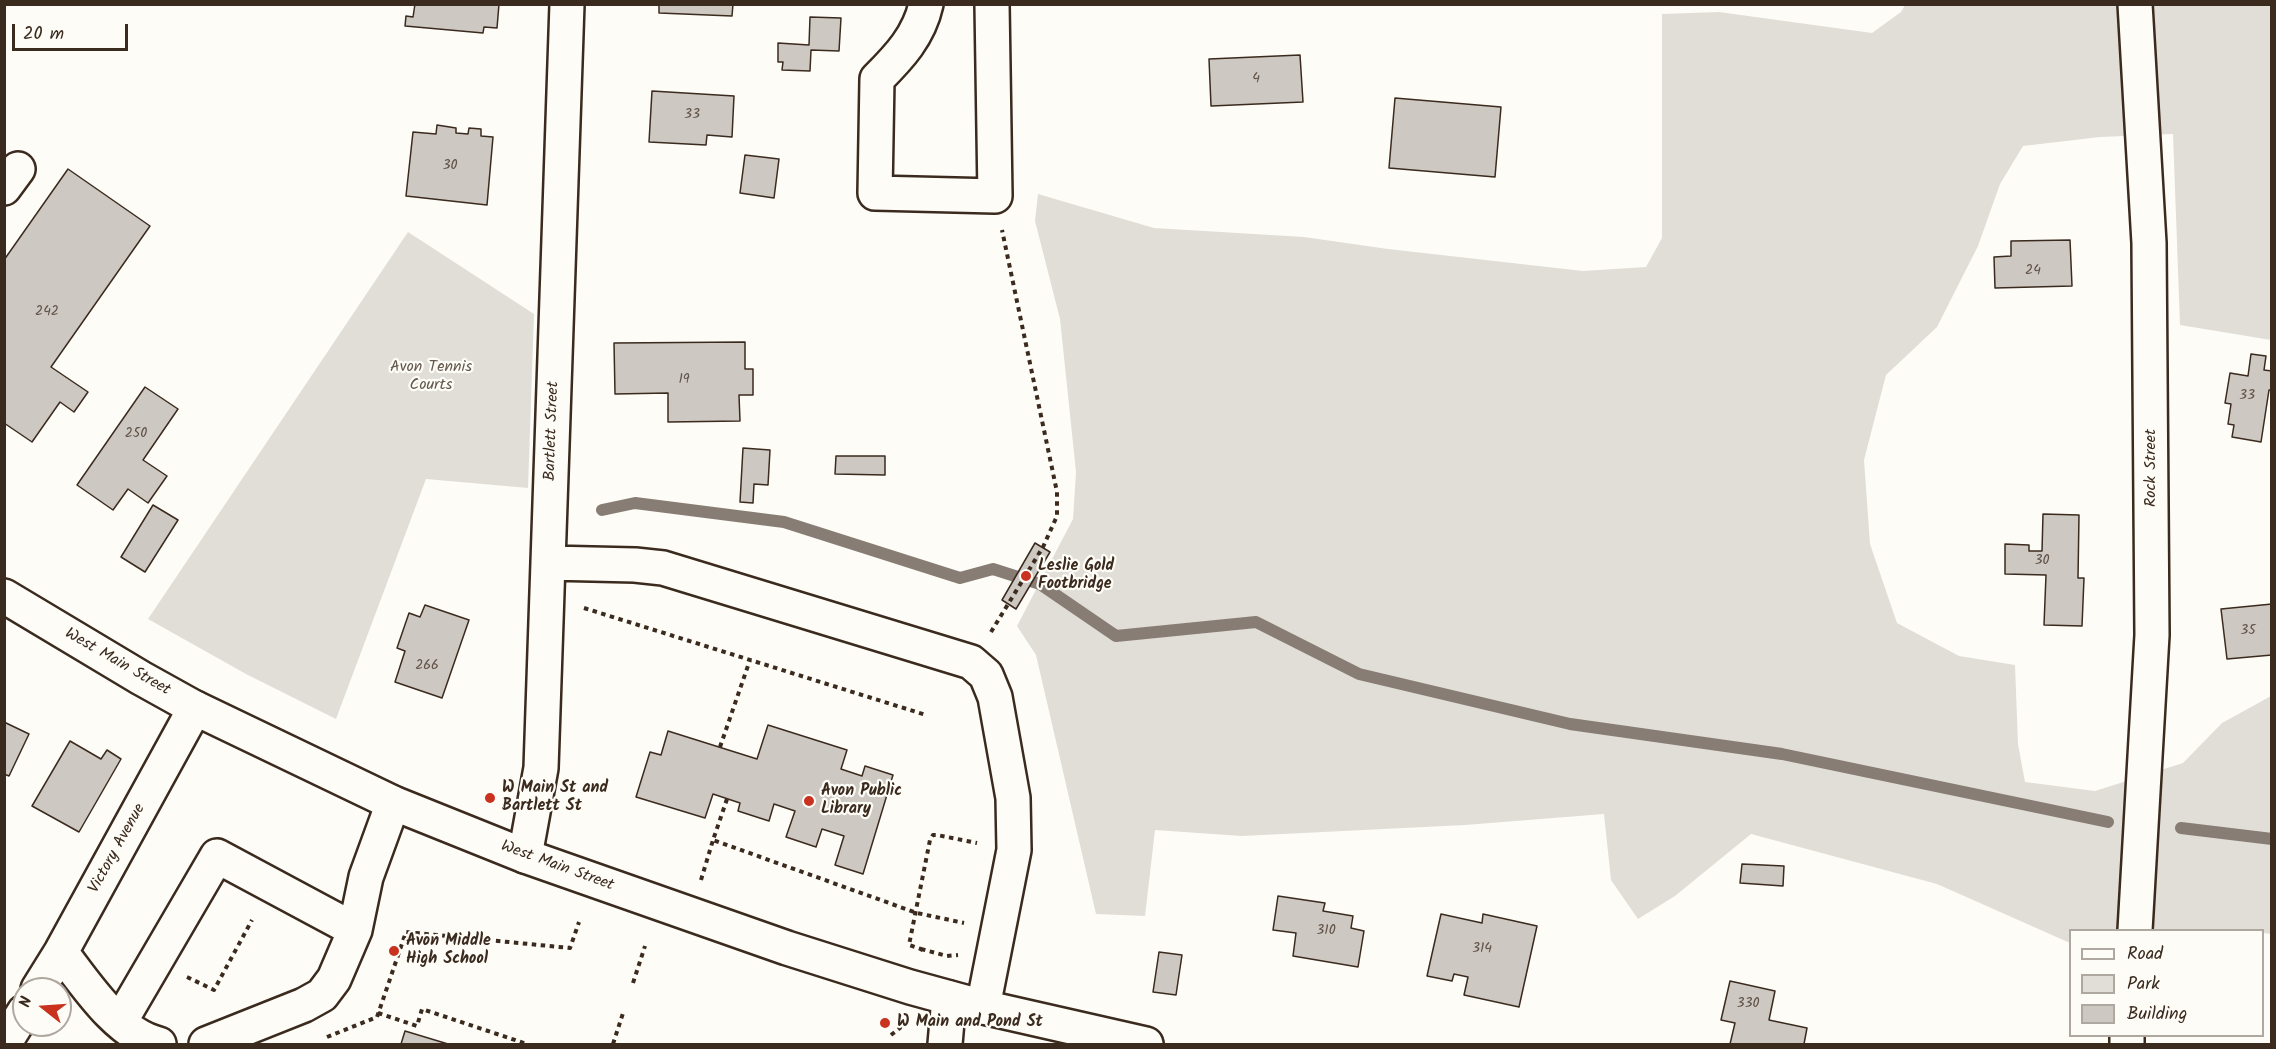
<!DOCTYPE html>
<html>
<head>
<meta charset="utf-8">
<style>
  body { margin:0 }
  #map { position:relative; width:2276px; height:1049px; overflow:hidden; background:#fdfcf7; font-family:Kalam,sans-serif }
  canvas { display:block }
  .frame { position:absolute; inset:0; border:6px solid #3b2a1e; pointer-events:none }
  .legend { position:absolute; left:2069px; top:929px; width:195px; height:108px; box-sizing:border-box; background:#fdfcf7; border:2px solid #afa8a0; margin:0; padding:8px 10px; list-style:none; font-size:18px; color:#3b2a1e }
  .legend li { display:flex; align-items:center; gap:12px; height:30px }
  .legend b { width:30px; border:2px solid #afa8a0 }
  .north { position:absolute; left:12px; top:977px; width:60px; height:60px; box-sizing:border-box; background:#fdfcf7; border:2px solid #afa8a0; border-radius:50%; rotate:287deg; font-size:16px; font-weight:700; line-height:24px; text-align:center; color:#3b2a1e }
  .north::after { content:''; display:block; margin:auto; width:21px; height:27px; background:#c8321e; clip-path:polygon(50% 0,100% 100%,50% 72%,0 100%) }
  .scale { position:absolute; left:12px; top:24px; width:116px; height:27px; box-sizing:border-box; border:3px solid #3b2a1e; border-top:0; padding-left:8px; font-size:18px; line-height:21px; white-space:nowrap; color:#3b2a1e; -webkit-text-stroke:4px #fdfcf7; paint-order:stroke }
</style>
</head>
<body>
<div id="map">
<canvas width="2276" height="1049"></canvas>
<div class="frame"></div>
<ul class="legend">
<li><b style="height:8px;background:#fdfcf7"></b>Road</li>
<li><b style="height:16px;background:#e1ded7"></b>Park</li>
<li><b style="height:16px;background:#cdc8c2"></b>Building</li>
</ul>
<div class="north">N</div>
<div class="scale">20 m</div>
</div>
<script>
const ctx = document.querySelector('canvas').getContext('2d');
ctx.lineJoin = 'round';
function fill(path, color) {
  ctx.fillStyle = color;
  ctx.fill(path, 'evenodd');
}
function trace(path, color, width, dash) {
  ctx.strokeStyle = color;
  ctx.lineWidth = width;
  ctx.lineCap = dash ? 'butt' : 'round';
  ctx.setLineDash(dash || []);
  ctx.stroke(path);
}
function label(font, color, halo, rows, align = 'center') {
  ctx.font = font + ' Kalam,sans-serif';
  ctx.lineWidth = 4.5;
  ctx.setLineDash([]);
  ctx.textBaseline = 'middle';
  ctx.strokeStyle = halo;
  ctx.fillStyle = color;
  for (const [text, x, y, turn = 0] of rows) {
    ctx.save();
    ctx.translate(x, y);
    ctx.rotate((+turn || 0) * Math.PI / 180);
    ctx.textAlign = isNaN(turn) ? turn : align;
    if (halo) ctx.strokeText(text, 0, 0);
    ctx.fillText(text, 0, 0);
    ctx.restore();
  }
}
fill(new Path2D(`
  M1905 5H2271V340L2180 325 2173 134 2100 137 2023 146 2000 184 1978 246 1937 327 1886 375 1864 460 1870 544 1897 623 1959 656 2015 665 2018 744 2025 782 2095 791 2183 763 2222 723 2271 696V934L2263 933 2262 930H2070V943L1937 884 1751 834 1675 896 1638 919 1611 880 1604 814 1465 825 1242 836 1155 830 1145 916 1096 914 1036 655 1017 626 1073 519 1076 472 1060 319 1035 221 1038 194 1154 228 1304 237 1388 249 1583 271 1646 267 1662 238V14L1719 12 1872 33 1901 12Z
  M408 232 534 314 528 488 426 479 336 719 246 674 148 619Z`), '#e1ded7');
trace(new Path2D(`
  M602 510 635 503 784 522 960 578 993 569 1040 584 1116 636 1256 622 1359 674 1570 724 1782 754 2108 822
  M2181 828 2272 839`), '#887d74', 12);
const building = new Path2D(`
  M415 4H499L497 28 484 27 483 33 405 26 406 16 413 17Z
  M659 4H733L732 16 659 13Z
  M810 17 841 18 839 51 811 50 810 71 782 70 783 62H778V43L809 45Z
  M1300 55 1303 102 1211 106 1209 59Z
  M652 91 734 96 732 137 707 135 706 145 649 142Z
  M1395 98 1501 107 1495 177 1389 168Z
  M437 125 456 128V133L468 134 469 128 481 129V136L493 137 487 205 406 196 413 132 436 134Z
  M745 155 779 159 774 198 740 193Z
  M68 169 150 226 51 367 88 392 74 412 60 402 32 442 4 423V260Z
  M2070 240 2072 286 1995 288 1994 257 2011 256V241Z
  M745 342V369H753V395H739L740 421 668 422V393L615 394 614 343Z
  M2251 354 2266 356 2264 370 2272 371V390H2269L2261 442 2232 437 2234 425 2228 424 2231 404 2225 403 2230 373 2248 376Z
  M145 387 178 409 143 460 167 476 148 503 128 489 113 510 77 485Z
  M743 448 770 450 768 485 754 484 753 503 740 502Z
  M836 456H885V475L835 474Z
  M153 505 178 520 145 572 121 557Z
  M2043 514 2079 515 2078 578H2084L2082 626 2044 625 2046 575 2005 574V544L2029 545V551H2042Z
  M1035 543 1050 552 1016 609 1002 600Z
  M2272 604V655L2227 659 2221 609Z
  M425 605 469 620 442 698 395 682 405 651 397 648 409 613 420 617Z
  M4 722 29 734 9 776 4 774Z
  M768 725 847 750 841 769 862 776 865 766 893 775 863 874 835 865 844 836 822 829 816 847 786 837 795 811 774 804 769 821 738 811 740 803 713 794 705 818 636 797 650 752 661 755 668 731 757 759Z
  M70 741 101 759 107 750 121 759 79 832 32 806Z
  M1742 864 1784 866 1783 886 1740 883Z
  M1278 896 1325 903 1323 911 1353 916 1351 928 1364 931 1358 967 1293 956 1296 933 1273 930Z
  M1441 914 1482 923 1483 914 1537 926 1519 1007 1464 995 1468 977 1454 974 1452 981 1427 976Z
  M1159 952 1182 955 1176 995 1153 992Z
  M1730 981 1775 991 1769 1020 1807 1028 1804 1044H1730L1735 1023 1721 1020Z
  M405 1031 448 1044H401Z`);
fill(building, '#cdc8c2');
trace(building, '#3b2a1e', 1.5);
const minor = new Path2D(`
  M926 4C919 36 899 57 877 79L875 193 995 196 992 4
  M4 188 18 169
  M549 563 635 565 663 568 971 662 986 675 995 697 1013 798 1014 850 983 1007
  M525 856 541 768 567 4
  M2135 930 2152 635 2149 243 2135 4
  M61 952C85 983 118 1035 159 1044
  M38 989 61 952 195 708
  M120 1022 217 856 355 930
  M4 1044 24 1012
  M206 1044 304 1005 322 995 334 979 355 930 366 877 393 803
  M945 1044 949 998
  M2127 1044V1036`);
const major = new Path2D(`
  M4 596 141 678 195 708 393 803 525 856 787 948 910 987 983 1007 1146 1044`);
trace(minor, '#3b2a1e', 38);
trace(major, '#3b2a1e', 38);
trace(new Path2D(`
  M584 608 926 715
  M991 632 1043 547 1057 516V492L1002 230
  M720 747 750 660
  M727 799 713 840 917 913 964 923
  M701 880 713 840
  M921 949 947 956 958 955
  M920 951 921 949 909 945 930 840 933 835H937L977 843
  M187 977 214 990 252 920
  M633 983 645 946
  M378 1013 417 1026 422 1009 527 1044
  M891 1035 900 1028 901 1022
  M327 1037 377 1017 406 932 570 948 579 922
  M613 1044 624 1010`), '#3b2a1e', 4, [4.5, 4.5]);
trace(minor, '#fdfcf7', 33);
trace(major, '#fdfcf7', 33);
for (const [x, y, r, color] of [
  [1026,576,6,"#c8321e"],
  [490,798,6,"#c8321e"],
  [809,801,6,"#c8321e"],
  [394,951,6,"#c8321e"],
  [885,1023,6,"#c8321e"]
]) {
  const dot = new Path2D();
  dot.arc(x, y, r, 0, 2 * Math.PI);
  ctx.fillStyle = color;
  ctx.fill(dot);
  trace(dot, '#fdfcf7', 2);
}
label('14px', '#605247', null, [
  ["4",1256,80],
  ["33",692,116],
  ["30",450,167],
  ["24",2033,272],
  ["242",47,313],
  ["19",684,381],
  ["33",2247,397],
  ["250",136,435],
  ["30",2042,562],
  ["35",2248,632],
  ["266",427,667],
  ["310",1326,932],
  ["314",1482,950],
  ["330",1748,1005]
]);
label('16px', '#64574c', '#fdfcf7', [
  ["Avon Tennis",431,368],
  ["Courts",431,386]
]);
label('16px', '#3b2a1e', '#fdfcf7', [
  ["Bartlett Street",553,431,-88],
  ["Rock Street",2152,468,-90],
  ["West Main Street",117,663,30],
  ["Victory Avenue",118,849,-61],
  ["West Main Street",557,867,20]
]);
label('bold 16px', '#3b2a1e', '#fdfcf7', [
  ["Leslie Gold",1038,567],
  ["Footbridge",1038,585],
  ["W Main St and",502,789],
  ["Bartlett St",502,807],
  ["Avon Public",821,792],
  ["Library",821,810],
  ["Avon Middle",406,942],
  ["High School",406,960],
  ["W Main and Pond St",897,1023]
], 'left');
</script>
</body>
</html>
